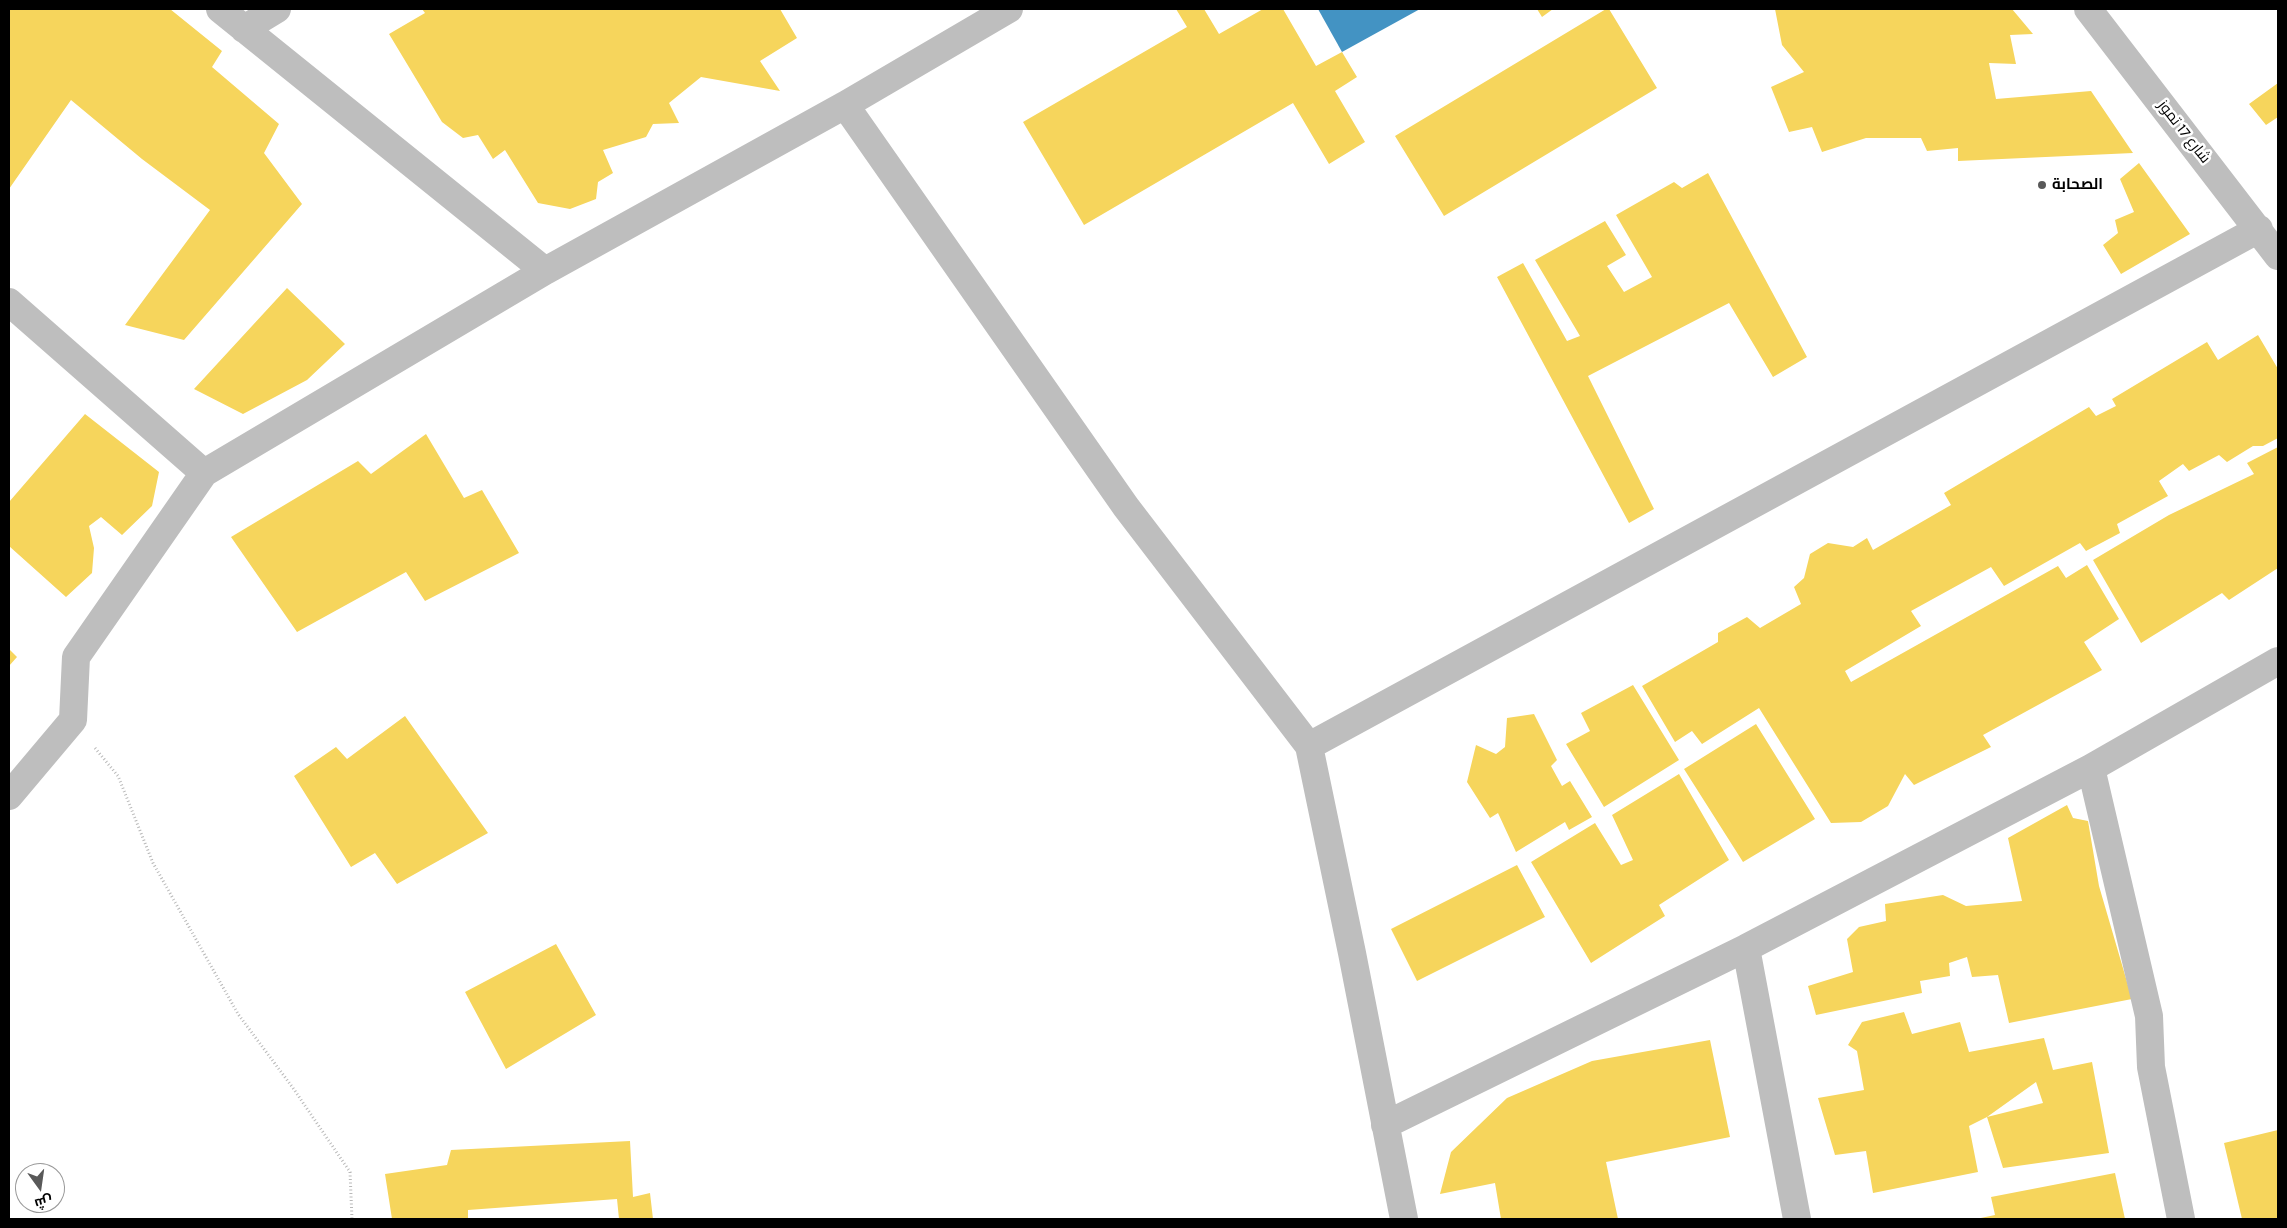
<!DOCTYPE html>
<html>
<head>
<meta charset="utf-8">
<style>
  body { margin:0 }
  #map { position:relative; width:2287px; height:1228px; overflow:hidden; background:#fff; font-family:Karla,Cairo,sans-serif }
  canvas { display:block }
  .frame { position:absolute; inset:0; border:10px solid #000; pointer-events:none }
  .north { position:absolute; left:15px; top:1163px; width:50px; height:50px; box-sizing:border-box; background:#fff; border:1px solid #999; border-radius:50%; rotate:166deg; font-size:14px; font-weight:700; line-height:20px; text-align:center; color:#000 }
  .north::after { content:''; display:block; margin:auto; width:18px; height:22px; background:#595959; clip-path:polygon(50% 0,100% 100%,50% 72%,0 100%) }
</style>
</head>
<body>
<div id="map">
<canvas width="2287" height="1228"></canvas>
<div class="frame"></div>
<div class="north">ش</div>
</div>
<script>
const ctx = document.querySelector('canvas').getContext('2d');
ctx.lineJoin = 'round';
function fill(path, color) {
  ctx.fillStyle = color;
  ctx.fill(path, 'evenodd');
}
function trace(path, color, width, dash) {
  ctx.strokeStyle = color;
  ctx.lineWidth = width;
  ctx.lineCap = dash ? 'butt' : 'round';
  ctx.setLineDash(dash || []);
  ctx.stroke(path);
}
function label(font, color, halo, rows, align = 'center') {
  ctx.font = font + ' Karla,Cairo,sans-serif';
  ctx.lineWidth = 5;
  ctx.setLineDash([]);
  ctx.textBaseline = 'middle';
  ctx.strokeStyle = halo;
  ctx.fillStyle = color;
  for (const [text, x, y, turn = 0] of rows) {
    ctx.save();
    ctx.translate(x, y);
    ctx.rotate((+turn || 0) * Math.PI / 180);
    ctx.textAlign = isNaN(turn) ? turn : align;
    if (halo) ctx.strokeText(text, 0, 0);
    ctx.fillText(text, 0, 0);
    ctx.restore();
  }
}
fill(new Path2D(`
  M9 9H170L222 51 212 67 279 124 264 153 302 204 184 340 125 325 210 210 142 159 71 100 9 189Z
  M422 9H780L797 38 760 61 780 91 701 77 669 103 679 123 653 124 646 137 603 150 613 173 598 182 596 199 570 209 538 203 505 150 493 159 478 135 463 138 442 122 389 34 425 13Z
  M1176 9H1204L1219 34 1263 9H1283L1316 66 1342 52 1357 77 1335 91 1365 142 1329 164 1293 103 1084 225 1023 122 1187 27Z
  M1537 9H1553L1542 17Z
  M1606 9H1609L1657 88 1444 216 1395 136Z
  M1775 9H2012L2033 34 2010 35 2016 64 1989 63 1996 99 2091 91 2133 153 1958 161V148L1927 151 1921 138H1866L1822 152 1812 127 1789 132 1771 87 1804 72 1782 45Z
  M2278 83V117L2266 125 2249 104Z
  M2139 163 2190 234 2121 274 2103 245 2118 233 2115 220 2134 212 2120 179Z
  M1708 173 1807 357 1773 377 1729 303 1588 376 1654 509 1629 523 1497 277 1523 263 1567 341 1580 336 1535 260 1605 221 1626 255 1607 266 1624 292 1652 277 1616 215 1674 182 1682 188Z
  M287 288 345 344 307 380 243 414 194 389Z
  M2258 335 2278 369V438L2263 446H2253L2227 462 2219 455 2189 471 2183 464 2159 481 2168 496 2117 524 2120 533 2086 551 2080 543 2004 586 1991 567 1911 611 1921 626 1845 671 1851 682 2058 566 2066 578 2087 565 2119 619 2084 642 2102 670 1983 735 1991 747 1914 785 1905 774 1888 806 1861 822 1831 823 1759 708 1702 744 1692 731 1675 742 1642 686 1718 642V633L1747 617 1760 628 1801 604 1794 587 1804 578 1810 554 1828 543 1853 547 1867 538 1873 550 1951 505 1944 493 2089 407 2096 416 2116 406 2112 399 2207 342 2218 360Z
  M85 414 159 472 152 506 122 535 101 517 89 526 94 548 92 573 66 597 9 546V502Z
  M426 434 464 498 482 490 519 553 425 601 406 572 297 632 231 537 358 461 371 474Z
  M2278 447V568L2229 600 2222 593 2141 643 2093 560 2169 515 2254 474 2247 463Z
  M9 649 17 657 9 666Z
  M1633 685 1679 760 1604 807 1566 744 1590 731 1581 713Z
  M1534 714 1557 760 1551 766 1562 786 1570 781 1592 817 1569 830 1565 822 1516 852 1498 813 1490 818 1467 782 1476 745 1496 754 1505 747 1507 718Z
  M405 716 488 833 397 884 375 853 351 867 294 776 336 747 347 759Z
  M1756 724 1815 819 1743 862 1684 769Z
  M1679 774 1729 860 1659 905 1665 916 1591 963 1531 862 1595 823 1621 865 1633 860 1612 815Z
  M2067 805 2073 818 2088 821 2099 886 2132 999 2009 1023 1998 975 1972 977 1967 957 1949 963 1950 976 1920 981 1922 993 1816 1015 1808 986 1853 972 1847 939 1859 927 1886 921 1885 904 1943 895 1966 906 2022 901 2008 838Z
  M1517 865 1545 917 1417 981 1391 929Z
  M556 944 596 1015 506 1069 465 992Z
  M1904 1012 1912 1034 1960 1022 1969 1052 2044 1038 2053 1070 2092 1062 2109 1153 2003 1168 1987 1117 1969 1126 1978 1172 1873 1193 1866 1151 1835 1155 1818 1098 1864 1090 1857 1051 1848 1045 1862 1022ZM2036 1082 2043 1103 1987 1117Z
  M1710 1040 1730 1137 1606 1162 1618 1219H1501L1495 1183 1440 1194 1451 1152 1507 1098 1592 1061Z
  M2278 1130V1219H2242L2224 1143Z
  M630 1141 633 1197 650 1193 653 1219H619L617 1199 468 1210V1219H392L385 1174 447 1165 451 1150Z
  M2115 1173 2125 1219H1976L1995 1215 1991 1197Z`), '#f6d55c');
fill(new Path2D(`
  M1318 9H1420L1342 52Z`), '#4393c3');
trace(new Path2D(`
  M95 748 118 776 153 863 238 1014 293 1088 350 1172 352 1219`), '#b9b9b9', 3, [1, 2.5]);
trace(new Path2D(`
  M220 9 545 271
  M2088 9 2278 256
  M244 29 277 9
  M845 105 1126 507 1309 746 1352 953 1404 1219
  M9 302 204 473
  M1309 746 2259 229
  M2091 768 2149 1016 2151 1067 2181 1219
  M9 796 73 720 76 657 204 473 545 271 845 105 1009 9
  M1746 948 1797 1219
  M1385 1125 1746 948 2091 768 2278 661`), '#bebebe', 28);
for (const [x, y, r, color] of [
  [2042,185,5,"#595959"]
]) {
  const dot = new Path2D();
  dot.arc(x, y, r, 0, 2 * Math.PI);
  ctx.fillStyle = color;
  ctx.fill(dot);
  trace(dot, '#fff', 2);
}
label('15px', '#000', '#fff', [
  ["شارع 17 تموز",2184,132,52]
]);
label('bold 15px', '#000', '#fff', [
  ["الصحابة",2052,185]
], 'left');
</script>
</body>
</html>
